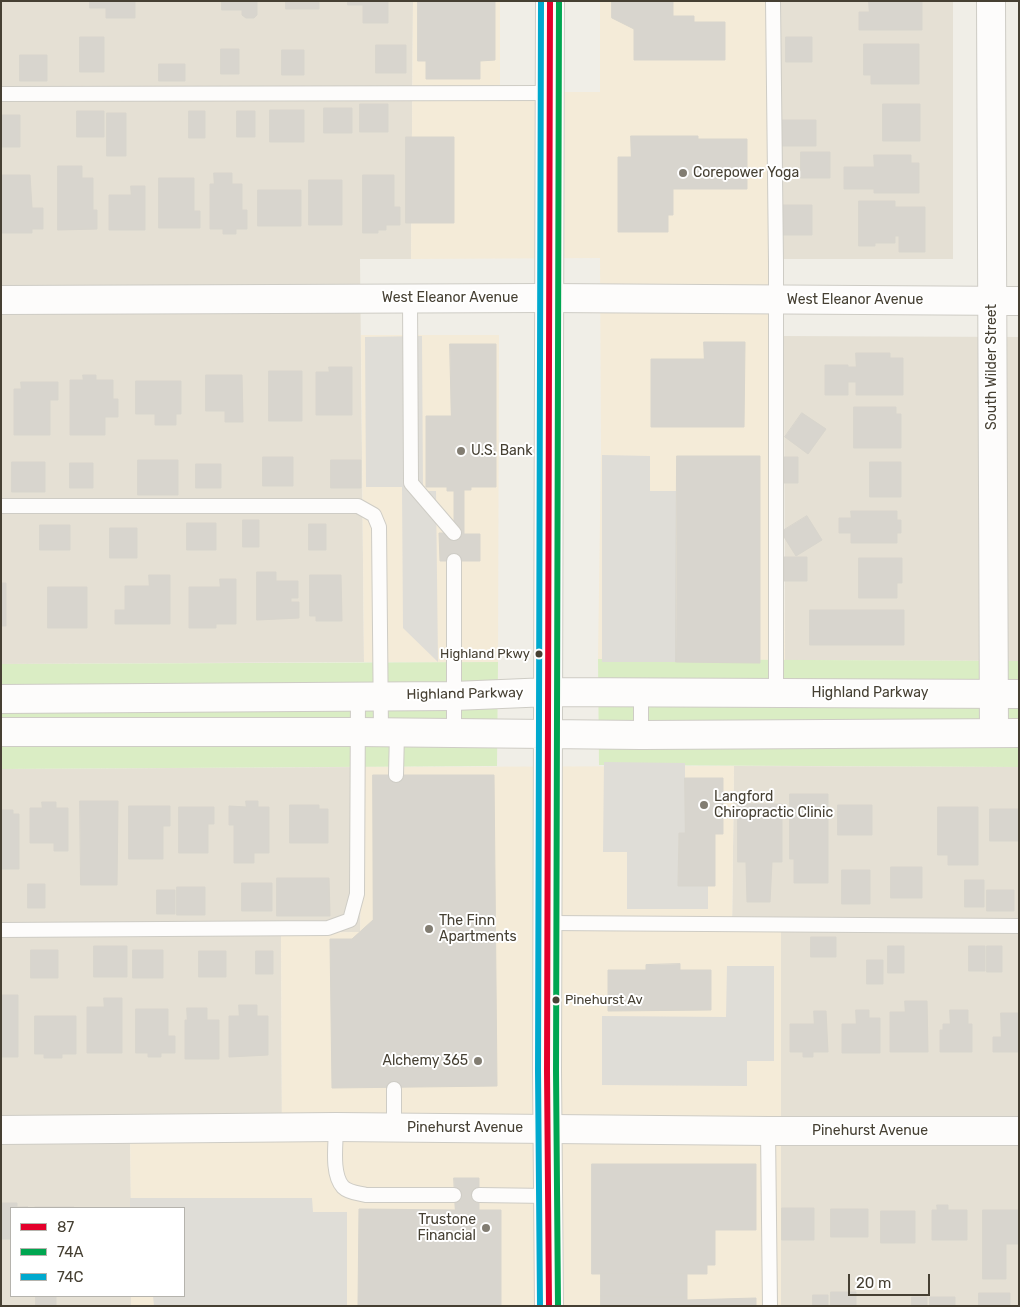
<!DOCTYPE html>
<html>
<head>
<meta charset="utf-8">
<style>
  body { margin:0 }
  #map { position:relative; width:1020px; height:1307px; overflow:hidden; background:#f0eee7; font-family:Rubik,sans-serif }
  canvas { display:block }
  .frame { position:absolute; inset:0; border:2px solid #464033; pointer-events:none }
  .legend { position:absolute; left:10px; top:1207px; width:175px; height:90px; box-sizing:border-box; background:#fff; border:1px solid #b5b3ad; margin:0; padding:6px 9px; list-style:none; font-size:15px; color:#464033 }
  .legend li { display:flex; align-items:center; gap:10px; height:25px }
  .legend b { width:25px; border:1px solid #b5b3ad }
  .scale { position:absolute; left:848px; top:1274px; width:82px; height:22px; box-sizing:border-box; border:2px solid #464033; border-top:0; padding-left:6px; font-size:15px; line-height:18px; white-space:nowrap; color:#464033; -webkit-text-stroke:4px #fff; paint-order:stroke }
</style>
</head>
<body>
<div id="map">
<canvas width="1020" height="1307"></canvas>
<div class="frame"></div>
<ul class="legend">
<li><b style="height:6px;background:#e4002b"></b>87</li>
<li><b style="height:6px;background:#00a651"></b>74A</li>
<li><b style="height:6px;background:#00a9ce"></b>74C</li>
</ul>
<div class="scale">20 m</div>
</div>
<script>
const ctx = document.querySelector('canvas').getContext('2d');
ctx.lineJoin = 'round';
function fill(path, color) {
  ctx.fillStyle = color;
  ctx.fill(path, 'evenodd');
}
function trace(path, color, width, dash) {
  ctx.strokeStyle = color;
  ctx.lineWidth = width;
  ctx.lineCap = dash ? 'butt' : 'round';
  ctx.setLineDash(dash || []);
  ctx.stroke(path);
}
function label(font, color, halo, rows, align = 'center') {
  ctx.font = font + ' Rubik,sans-serif';
  ctx.lineWidth = 4;
  ctx.setLineDash([]);
  ctx.textBaseline = 'middle';
  ctx.strokeStyle = halo;
  ctx.fillStyle = color;
  for (const [text, x, y, turn = 0] of rows) {
    ctx.save();
    ctx.translate(x, y);
    ctx.rotate((+turn || 0) * Math.PI / 180);
    ctx.textAlign = isNaN(turn) ? turn : align;
    if (halo) ctx.strokeText(text, 0, 0);
    ctx.fillText(text, 0, 0);
    ctx.restore();
  }
}
fill(new Path2D(`
  M1 1H413L411 259H360L364 662 1 664Z
  M777 1H953V259H781Z
  M784 336 1019 337V661L785 660Z
  M734 766 1019 767V1306H781V930L732 929Z
  M364 767 360 932 281 933 282 1133 130 1131 131 1208H11V1296H131V1306H1V769Z`), '#e5e0d4');
fill(new Path2D(`
  M413 1H500V92H600V1H777L785 660 598 659 601 451 600 258 411 259Z
  M361 335H499L498 662H364Z
  M734 766 732 929H781V1306H131V1296H184V1208H131L130 1131 282 1133 281 933 360 932 364 767Z`), '#f4ebd8');
fill(new Path2D(`
  M598 659 1019 661V767L599 765Z
  M498 662 497 766 1 769V664Z`), '#daedc4');
fill(new Path2D(`
  M422 336 423 491H436L438 662 403 628 402 487H366L365 337Z
  M602 455 650 456V491H676V662H602Z
  M604 762 685 763V833H679L678 886H708V909H627V852H603Z
  M727 966H774V1061H747V1086L602 1085V1016L726 1017Z
  M130 1198H312L313 1212H347V1306H154L153 1296H130H184V1208H130Z`), '#dfddd7');
const building = new Path2D(`
  M90 1H135V18H106V8H90Z
  M222 1H257V15L254 18H246L242 15V10H222Z
  M286 1H319V9H286Z
  M348 1H388V23H363V5H348Z
  M418 1H495V60L480 61V79H426V61H418Z
  M612 1H673V16H694V22H725V60H634V29L612 18Z
  M869 2H922V30H859V12H869Z
  M80 37H104V72H80Z
  M786 37H812V62H786Z
  M864 44H919V84H871V75H864Z
  M376 45H406V73H376Z
  M221 49H239V74H221Z
  M282 50H304V75H282Z
  M20 55H47V81H20Z
  M159 64H185V81H159Z
  M360 104H388V132H360Z
  M883 104H920V141H883Z
  M324 108H352V133H324Z
  M270 110H304V142H270Z
  M77 111H104V137H77Z
  M189 111H205V138H189Z
  M237 111H255V137H237Z
  M107 113H126V156H107Z
  M1 115H20V147H1Z
  M782 120H816V146H782Z
  M631 136H698V139H747V189H673V215H668V232H618V157H631Z
  M406 137H454V223H406Z
  M801 152H830V178H801Z
  M874 155H911V163H919V193H874V189H844V167H874Z
  M58 166H82V178H93V210H97V229L58 230Z
  M214 173H232V184H242V210H247V229H236V234H223V229H210V184H214Z
  M1 175H30L32 208H43V229H32V233H1Z
  M363 175H394V207H400V225H386V230H378V233H363Z
  M159 178H194V211H200V228H159Z
  M309 180H342V225H309Z
  M131 186H145V230H109V195H131Z
  M258 190H301V226H258Z
  M859 201H895V207H925V252H899V236H895V243H875V246H859Z
  M783 205H812V235H783Z
  M704 342H745L744 427H651V359H704Z
  M450 344H496V487H471V490H464V534H480V561H440L439 533H454V491H447V487H426V416H451Z
  M856 353H890V358H903V395H856V382H848V395H825V365H848V367H856Z
  M329 367H352V415H316V372H329Z
  M269 371H302V421H269Z
  M83 375H96V380H113V399H118V417H105V435H70V380H83Z
  M206 375H242L243 422H225V411H206Z
  M136 381H181V414H176V425H155V414H136Z
  M21 382H58V400H50V435H14V389H21Z
  M854 407H896V414H901V448H854Z
  M802 413 826 429 808 454 785 437Z
  M677 456H760V663L676 662Z
  M263 457H293V486H263Z
  M782 457H798V483H782Z
  M138 460H178V495H138Z
  M331 460H361V488H331Z
  M12 462H45V492H12Z
  M870 462H901V497H870Z
  M70 463H93V488H70Z
  M196 464H221V488H196Z
  M851 511H897V520H901V533H897V543H851V533H839V518H851Z
  M807 516 822 540 796 556 781 532Z
  M243 520H259V547H243Z
  M187 523H216V550H187Z
  M309 524H326V550H309Z
  M40 525H70V550H40Z
  M110 528H137V558H110Z
  M781 557H807V581H781Z
  M859 558H902V583H897V598H859Z
  M257 572H276V581H298V598H291V602H299V618L257 620Z
  M149 575H170V624H115V610H125V586H149Z
  M310 575H341L342 621H316V616H310Z
  M220 579H236V624H216V628H189V587H220Z
  M1 583H6V626H1Z
  M48 587H87V628H48Z
  M810 610H904V645H810Z
  M373 775H494L497 1086 332 1088 330 939H352L373 920Z
  M685 778H723V834H715V886H678L679 833H685Z
  M790 794H828V883H794V859H790Z
  M80 801H118L117 885H81Z
  M246 801H258V807H269V853H254V863H234V825H229V806L246 807Z
  M42 802H56V808H68V851H54V843H30V808H42Z
  M738 804H782V862H772L770 902H747L746 862H738Z
  M290 805H319V809H328V843H290Z
  M838 805H872V835H838Z
  M129 806H170V826H163V859H129Z
  M179 807H214V824H208V853H179Z
  M938 807H978V865H948V855H938Z
  M990 809H1019V841H990Z
  M1 810H13V814H19V869H1Z
  M891 867H922V898H891Z
  M842 870H870V904H842Z
  M277 878H329L330 916H277Z
  M965 880H984V907H965Z
  M242 883H272V911H242Z
  M28 884H45V908H28Z
  M177 887H205V915H177Z
  M157 890H175V914H157Z
  M987 890H1014V911H987Z
  M811 937H836V957H811Z
  M94 946H127V977H94Z
  M888 946H904V973H888Z
  M969 946H985V971H969Z
  M987 946H1002V972H987Z
  M31 950H58V978H31Z
  M133 950H163V978H133Z
  M199 951H226V977H199Z
  M256 951H273V974H256Z
  M867 960H883V984H867Z
  M680 964V970H711V1010L608 1011V970H646V965Z
  M1 995H18V1057H1Z
  M104 998H122V1053H87V1007H104Z
  M905 1001H927L928 1052H890V1012H905Z
  M239 1005H257V1016H268V1055L229 1057V1016H239Z
  M187 1008H207V1020H219V1059H185V1020H187Z
  M136 1009H168V1036H175V1053H161V1057H148V1053H136Z
  M856 1010H869V1018H880V1053H842V1024H856Z
  M950 1010H968V1024H972V1052H940V1030H943V1024H950Z
  M814 1011H826L828 1052H813V1057H803V1052H790V1024H814Z
  M1001 1013H1019V1052H993V1037H1001Z
  M35 1016H76V1054H62V1058H44V1054H35Z
  M592 1164H756V1230H715V1265H707V1274H592Z
  M454 1178H479V1210H501V1306H358L359 1209 455 1210Z
  M1 1203H17V1207H28L11 1208V1239H1Z
  M937 1205H948V1210H967V1240H932V1210H937Z
  M35 1207H74V1208H35Z
  M782 1208H814V1240H782Z
  M831 1209H868V1237H831Z
  M983 1210H1019V1244H1006V1279H983Z
  M881 1211H915V1243H881Z
  M601 1274H687V1297L601 1296Z
  M831 1292H856V1306H831Z
  M979 1293H1010V1306H979Z
  M813 1295H828V1306H813Z
  M36 1296H56V1306H36Z
  M601 1296 687 1297V1300L756 1298V1306H601Z
  M912 1297H927V1306H912Z
  M930 1297H955V1306H930Z`);
fill(building, '#d8d5ce');
trace(building, '#d8d5cd', 1);
const service = new Path2D(`
  M773 1 776 263V693
  M1 94 548 93
  M410 298 411 483 454 533
  M1 506H358L374 515 379 527 381 732
  M454 561V733
  M641 692V735
  M396 775 397 732
  M549 923 1019 926
  M1 930 328 928 350 920 357 894 358 696
  M394 1089V1127
  M336 1127C336 1143 331 1174 343 1187 349 1193 359 1193 366 1195H454
  M768 1131 770 1306
  M479 1195 548 1196`);
const minor = new Path2D(`
  M991 1 994 733
  M1 300 548 298 1019 301
  M1 1130 336 1127 768 1131H1019`);
const tertiary = new Path2D(`
  M1 699 454 696 549 692 1019 694
  M1 732H358L641 735 1019 733
  M549 1306 547 1070 550 1`);
trace(service, '#ceccc5', 16);
trace(minor, '#ceccc5', 30);
trace(tertiary, '#ceccc5', 30);
trace(service, '#fdfcfb', 14);
trace(minor, '#fdfcfb', 28);
trace(tertiary, '#fdfcfb', 28);
trace(new Path2D(`
  M549 1306 547 1070 550 1`), '#e4002b', 6);
trace(new Path2D(`
  M558 1306 556 1070 559 1`), '#00a651', 6);
trace(new Path2D(`
  M540 1306 538 1070 541 1`), '#00a9ce', 6);
for (const [x, y, r, color] of [
  [683,173,5,"#827d72"],
  [461,451,5,"#827d72"],
  [539,654,4.5,"#464033"],
  [704,805,5,"#827d72"],
  [429,929,5,"#827d72"],
  [556,1000,4.5,"#464033"],
  [478,1061,5,"#827d72"],
  [486,1228,5,"#827d72"]
]) {
  const dot = new Path2D();
  dot.arc(x, y, r, 0, 2 * Math.PI);
  ctx.fillStyle = color;
  ctx.fill(dot);
  trace(dot, '#fff', 2);
}
label('13px', '#464033', '#fff', [
  ["Highland Pkwy",530,654],
  ["Pinehurst Av",565,1000,"left"]
], 'right');
label('14px', '#464033', '#fff', [
  ["Corepower Yoga",693,173],
  ["U.S. Bank",471,451],
  ["Langford",714,797],
  ["Chiropractic Clinic",714,813],
  ["The Finn",439,921],
  ["Apartments",439,937],
  ["Alchemy 365",468,1061,"right"],
  ["Trustone",476,1220,"right"],
  ["Financial",476,1236,"right"]
], 'left');
label('14px', '#464033', '#fff', [
  ["West Eleanor Avenue",450,298],
  ["West Eleanor Avenue",855,300],
  ["South Wilder Street",992,367,-90],
  ["Highland Parkway",870,693],
  ["Highland Parkway",465,694,-1],
  ["Pinehurst Avenue",465,1128],
  ["Pinehurst Avenue",870,1131]
]);
</script>
</body>
</html>
